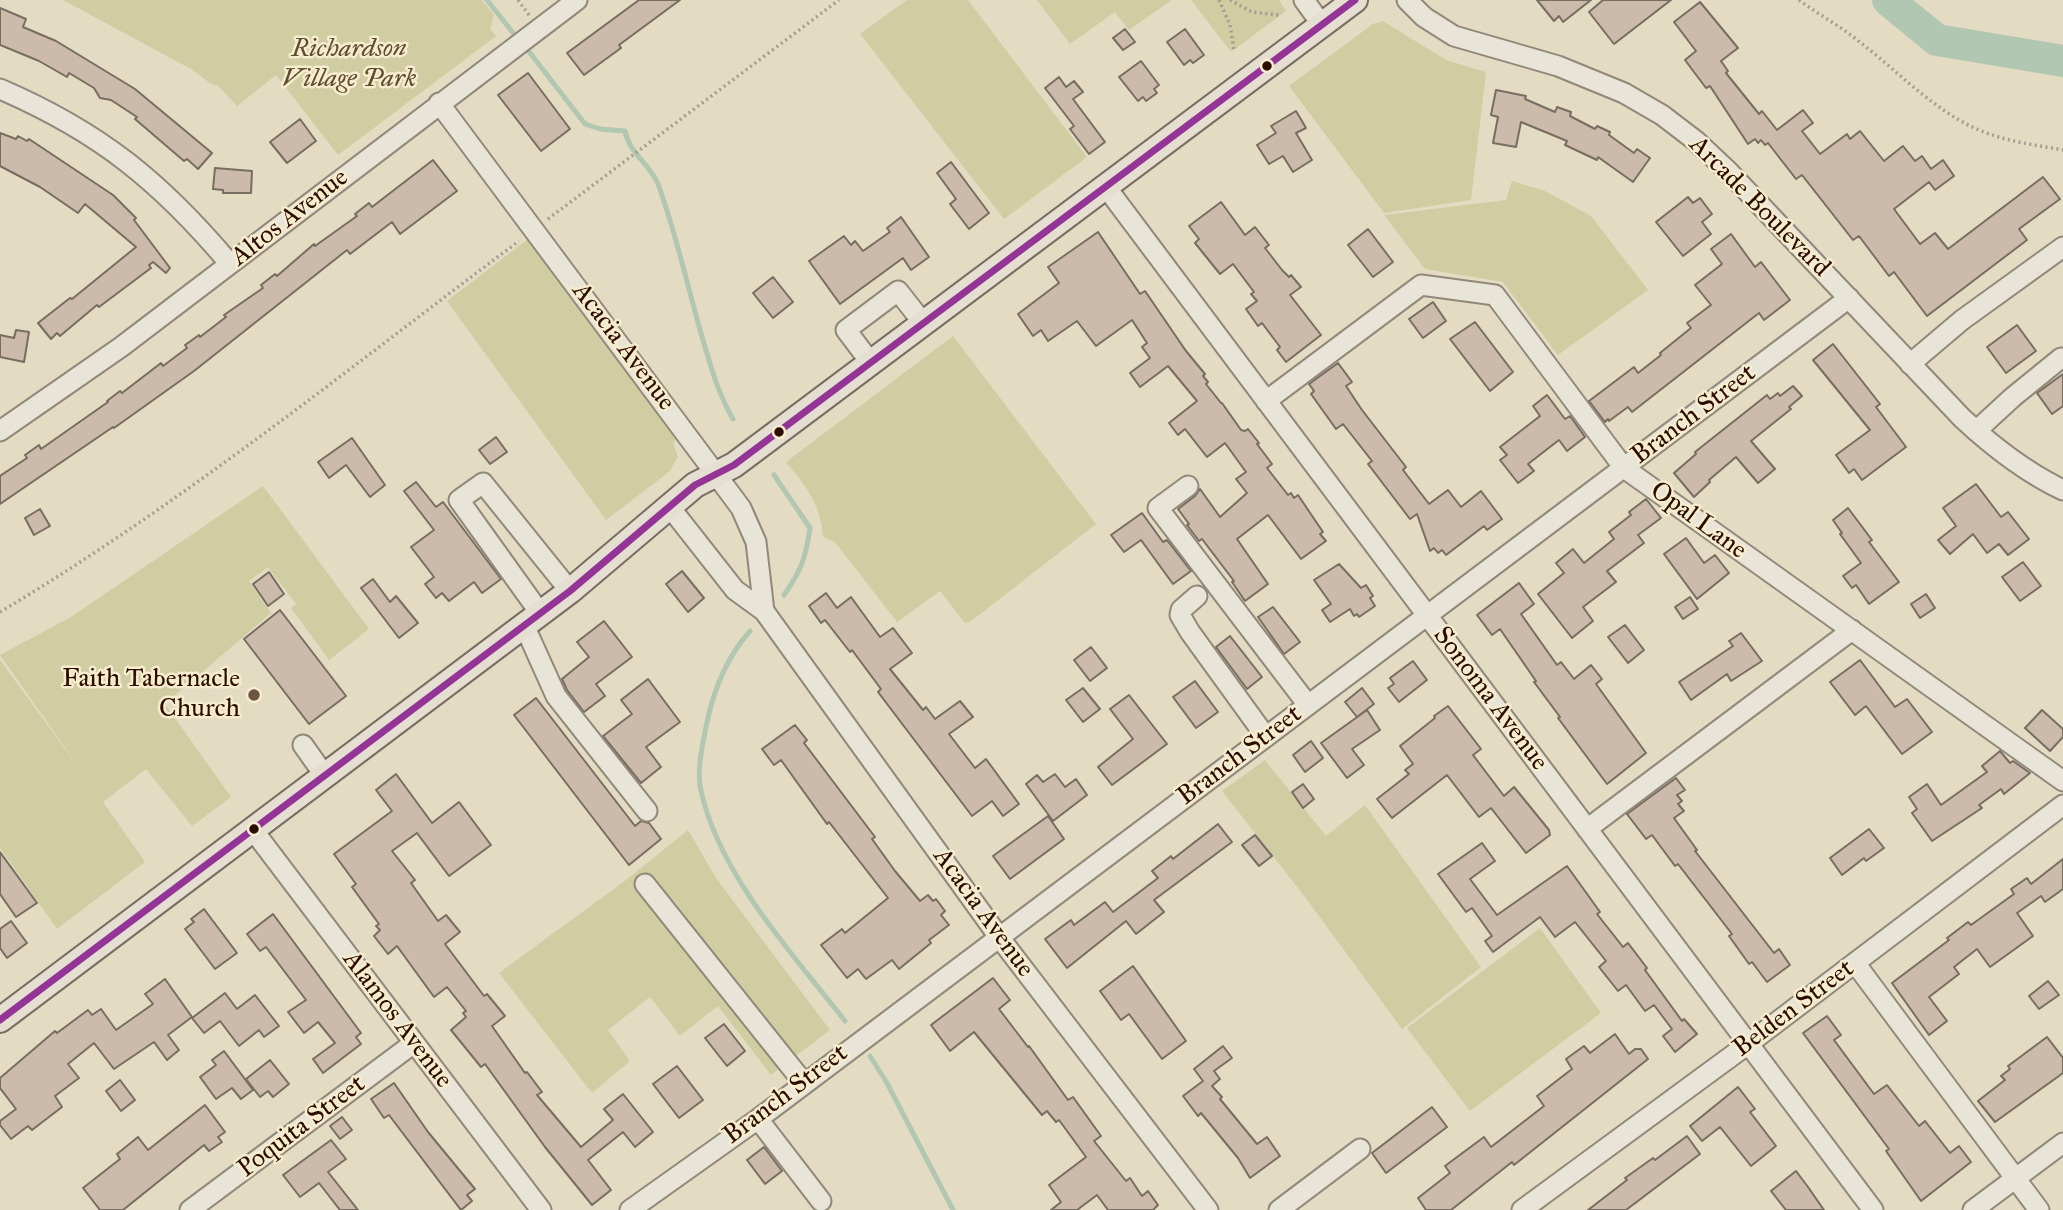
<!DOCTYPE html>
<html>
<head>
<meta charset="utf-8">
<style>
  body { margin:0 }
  canvas { display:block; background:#e3dbc2 }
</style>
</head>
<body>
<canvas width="2063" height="1210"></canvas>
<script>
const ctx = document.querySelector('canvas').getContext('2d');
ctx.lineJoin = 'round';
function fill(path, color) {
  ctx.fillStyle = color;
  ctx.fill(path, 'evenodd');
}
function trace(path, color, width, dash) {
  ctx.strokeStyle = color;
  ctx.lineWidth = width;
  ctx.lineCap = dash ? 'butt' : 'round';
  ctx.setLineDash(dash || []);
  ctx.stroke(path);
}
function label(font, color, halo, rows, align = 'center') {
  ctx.font = font + ' "IM FELL Great Primer",serif';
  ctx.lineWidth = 5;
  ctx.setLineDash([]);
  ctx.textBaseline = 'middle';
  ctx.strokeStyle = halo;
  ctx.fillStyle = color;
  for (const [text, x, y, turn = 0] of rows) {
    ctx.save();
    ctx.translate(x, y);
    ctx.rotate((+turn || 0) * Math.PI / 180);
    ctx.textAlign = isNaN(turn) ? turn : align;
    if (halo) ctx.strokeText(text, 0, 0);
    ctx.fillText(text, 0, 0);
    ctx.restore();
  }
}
fill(new Path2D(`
  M63 0H482L494 15 490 29 496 36 338 155 276 75 237 106 218 86 211 84 191 69Z
  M907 0H968L1087 157 1004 219 860 34Z
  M1037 0H1172L1129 30 1115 12 1070 44Z
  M1191 0H1279L1286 11 1231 52Z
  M1383 21 1446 60 1486 72 1471 200 1384 213 1289 86 1373 24Z
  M1512 181 1545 191 1591 216 1648 290 1558 355 1503 282 1425 269 1384 215 1506 200Z
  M528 239 660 413 676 440 673 443 678 457 670 471 606 520 447 301Z
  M953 336 1096 524 970 622 965 623 940 591 897 622 835 542 823 537C821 505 806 486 786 462Z
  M263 486 369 629 329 660 291 608 296 604 268 567 249 581 271 613 165 704 231 797 192 826 146 769 103 802 145 862 57 929 0 848V660L85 776 0 655 71 617Z
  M1265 760 1326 836 1365 805 1481 967 1402 1029 1305 897 1222 791Z
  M688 830 716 878 830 1030 771 1075 718 1006 680 1036 650 997 608 1030 630 1061 592 1093 499 973 626 880Z
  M1540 928 1601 1013 1470 1111 1407 1028Z`), '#d1cda2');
trace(new Path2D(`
  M487 0 514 34
  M527 49 585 124 600 129 625 131C629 153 650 164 658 184 678 238 689 295 706 350 713 374 720 397 733 419
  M774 475 810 528C806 557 801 571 784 595
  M750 631C727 657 714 689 707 722 703 743 696 770 701 791 720 876 793 954 845 1021
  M870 1056 887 1083 953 1210`), '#b1c7b1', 5);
trace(new Path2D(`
  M1888 0 1937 40 2063 61`), '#b1c7b1', 32);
const building = new Path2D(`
  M639 0H680L619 45 621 48 584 75 567 53Z
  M1537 0H1591L1563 22 1559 16 1554 21Z
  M1603 0H1671L1614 44 1589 12Z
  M1700 2 1738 48 1721 61 1728 71 1726 73 1759 114 1762 111 1777 130 1803 110 1813 123 1802 131 1820 154 1847 134 1850 139 1860 131 1884 161 1903 146 1915 161 1922 156 1931 169 1943 160 1954 176 1935 190 1929 182 1894 209 1920 244 1935 233 1948 249 2043 177 2060 199 2019 229 2027 240 1927 316 1894 272 1889 276 1859 236 1853 240 1802 175 1796 179 1768 143 1765 145 1761 140 1758 143 1755 139 1748 144 1710 86 1706 88 1685 60 1696 51 1674 22Z
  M0 8 26 19 23 27 56 41 135 89 212 153 198 169 187 159 184 161 135 119 137 117 111 100 100 98 94 88 69 73 67 77 39 61 0 45Z
  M1125 29 1135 42 1123 50 1113 38Z
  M1185 29 1204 55 1193 63 1190 60 1184 65 1167 42Z
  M1141 61 1159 85 1154 89 1157 93 1146 101 1143 97 1138 101 1119 77Z
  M528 73 570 129 541 151 498 95Z
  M1059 77 1066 87 1074 81 1083 92 1073 99 1105 142 1089 154 1070 129 1074 126 1045 88Z
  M1496 90 1526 96 1525 99 1555 112 1557 107 1571 112 1570 116 1595 129 1597 126 1610 132 1609 135 1634 153 1637 149 1650 158 1633 182 1598 157 1597 160 1565 145 1567 141 1521 122 1516 147 1493 143 1498 117 1491 115Z
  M1296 111 1306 128 1296 133 1312 160 1293 172 1283 156 1269 164 1257 145 1276 133 1271 126Z
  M300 119 316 141 287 163 270 142Z
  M0 133 16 139 18 136 27 141 29 139 113 195 136 218 134 220 170 268 166 273 153 262 149 265 151 268 99 307 97 305 60 336 57 333 51 339 38 323 70 298 72 299 136 247 85 204 78 213 40 187 0 166Z
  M433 160 457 191 400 234 392 222 350 254 347 250 194 371 114 428 113 427 0 504V476L27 458 25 455 39 445 41 449 108 402 107 401 120 391 122 393 161 363 163 366 187 348 185 345 199 335 200 337 226 317 224 315 263 288 261 285 275 274 277 276 314 244 315 246 357 216 355 214 369 203 372 207Z
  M951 162 989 213 969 229 950 204 956 199 937 173Z
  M215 168 252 171 251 193H223V190L213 189Z
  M1688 197 1693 203 1700 198 1712 214 1702 222 1711 234 1683 256 1656 222Z
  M1221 202 1245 235 1255 227 1269 245 1265 248 1282 270 1289 277 1291 275 1301 287 1290 295 1321 335 1286 362 1277 350 1280 347 1262 323 1258 326 1246 309 1257 301 1251 294 1254 292 1233 264 1220 274 1195 243 1199 239 1189 226Z
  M901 217 929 257 911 270 903 258 840 304 809 261 844 236 851 245 855 241 863 251 890 232 887 228Z
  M1368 229 1393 262 1373 277 1348 245Z
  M1098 232 1140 294 1145 291 1186 351 1205 374 1203 376 1208 382 1206 384 1221 403H1222L1241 430 1245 431 1248 429 1259 443 1257 444 1272 464 1267 468 1288 495 1291 493 1294 498 1298 495 1323 532 1320 534 1326 541 1301 559 1268 515 1237 539 1268 584 1245 601 1232 582 1234 581 1202 539 1199 541 1187 525 1189 524 1178 509 1195 496 1200 489 1220 517 1247 493 1236 479 1246 472 1225 443 1207 457 1185 429 1178 435 1169 423 1197 401 1168 366 1140 387 1130 373 1150 358 1142 347 1147 343 1132 320 1096 346 1077 321 1048 341 1041 330 1033 336 1018 314 1059 283 1048 267Z
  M1731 234 1755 267 1761 262 1790 300 1764 320 1759 313 1632 412 1628 407 1609 421 1608 419 1605 422 1589 401 1634 367 1638 373 1661 355 1660 353 1691 328 1687 323 1711 305 1695 285 1722 264 1711 249Z
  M773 277 793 302 773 318 753 293Z
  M1433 302 1446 321 1423 338 1409 319Z
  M1475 322 1513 372 1490 391 1450 339Z
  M2017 325 2036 351 2006 373 1987 347Z
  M16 330 29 332 24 362 0 357V335L14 338Z
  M1833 344 1880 404 1876 407 1906 447 1862 480 1854 469 1849 473 1836 455 1870 430 1813 360Z
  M1338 363 1352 382 1346 386 1362 410 1406 467 1403 470 1429 504 1448 490 1461 507 1481 491 1502 519 1487 530 1484 526 1446 555 1442 550 1438 553 1434 548 1430 551 1417 514 1410 519 1368 464 1372 461 1343 424 1336 429 1311 394 1314 391 1309 384Z
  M2063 374V406L2052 414 2037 393Z
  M1793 386 1802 396 1789 407 1791 409 1751 441 1775 469 1758 483 1736 457 1709 480 1710 482 1694 497 1674 473 1696 454 1695 452 1767 395 1770 399 1778 393 1780 396Z
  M1547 395 1565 419 1570 416 1585 437 1567 451 1559 440 1528 464 1534 471 1518 483 1500 460 1507 455 1500 447 1540 416 1533 406Z
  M496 437 507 452 490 464 479 450Z
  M352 438 385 485 370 497 346 465 329 478 318 462Z
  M416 482 436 507 443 502 501 579 482 593 474 582 449 601 442 593 436 598 425 584 434 577 411 547 434 530 404 491Z
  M1976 484 2001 517 2008 512 2029 539 2008 555 1999 544 1987 553 1973 534 1950 554 1938 540 1956 526 1943 508Z
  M1646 499 1661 518 1638 535 1644 543 1607 571 1616 582 1583 607 1593 621 1572 638 1538 594 1564 573 1556 563 1573 549 1584 563 1614 539 1609 532 1631 515 1629 512Z
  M1848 508 1872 540 1869 542 1899 582 1869 604 1856 585 1852 588 1843 576 1861 563 1840 534 1842 533 1833 520Z
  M40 509 50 526 34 535 25 518Z
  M1142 513 1163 542 1167 540 1191 571 1173 584 1141 540 1124 552 1111 535Z
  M1686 538 1704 563 1715 555 1729 573 1697 599 1664 554Z
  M2023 562 2041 586 2020 601 2002 577Z
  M1339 564 1361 588 1366 585 1373 596 1370 598 1375 606 1359 617 1357 614 1354 616 1350 609 1330 622 1322 610 1331 604 1314 580Z
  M682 571 704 598 688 612 666 584Z
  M269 572 284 594 268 606 253 584Z
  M373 579 390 602 396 596 418 623 399 638 361 588Z
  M1519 583 1534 604 1521 614 1557 665 1561 662 1574 679 1591 665 1602 679 1596 684 1646 753 1607 784 1558 718 1560 717 1534 682 1536 681 1500 629 1492 635 1477 615Z
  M826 593 837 608 851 597 880 637 893 628 912 653 890 669 923 710 926 707 935 719 960 701 973 717 949 734 975 768 986 759 1019 804 1003 816 992 801 972 816 878 692 881 689 852 650 850 652 825 620 821 623 809 606Z
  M1926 594 1935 608 1920 618 1911 604Z
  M1690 597 1698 609 1683 619 1675 607Z
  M1273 607 1300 642 1284 654 1258 617Z
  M280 610 346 696 309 724 244 639Z
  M604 621 632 657 596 684 605 696 584 712 567 690 562 679 589 657 577 642Z
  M1625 625 1644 650 1628 663 1608 637Z
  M1741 633 1762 661 1731 681 1727 674 1691 700 1679 682 1733 646 1729 641Z
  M1230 636 1262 677 1247 689 1216 647Z
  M1091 647 1107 668 1090 681 1074 660Z
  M1860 660 1895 707 1907 699 1932 732 1902 754 1866 706 1855 715 1830 682Z
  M1413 661 1427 680 1399 702 1388 688 1394 684 1390 678Z
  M648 679 680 722 646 747 661 767 641 783 603 736 632 714 621 700Z
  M1195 681 1218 712 1196 728 1173 697Z
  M1083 688 1100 709 1083 722 1066 700Z
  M1362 688 1374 704 1357 717 1345 702Z
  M1129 695 1167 744 1112 785 1098 767 1133 739 1110 709Z
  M536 698 635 826 641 821 649 823 661 839 629 865 514 715Z
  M1448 706 1481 749 1473 755 1504 796 1514 787 1549 830 1550 835 1526 853 1491 808 1479 817 1447 775 1392 818 1377 799 1409 774 1405 770 1413 764 1400 746 1435 718 1434 716Z
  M1367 710 1380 730 1352 749 1364 765 1347 778 1321 743Z
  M2042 710 2063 729V737L2050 751 2025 728Z
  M795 725 807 740 804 743 875 837 872 839 895 871 920 901 928 895 933 901 936 899 945 911 941 915 949 925 929 940 931 943 899 969 892 960 866 979 858 969 847 978 821 945 842 929 845 933 888 898 829 822 827 824 781 760 774 765 762 749Z
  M1311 741 1323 758 1305 772 1293 755Z
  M2000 751 2010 763 2013 761 2030 773 2004 794 2001 789 1979 805 1982 808 1932 841 1912 813 1917 809 1909 797 1927 784 1941 805 1987 772 1982 766Z
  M396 774 432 823 459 802 491 845 449 876 417 833 392 851 415 880 411 883 438 921 446 915 460 932 445 944 484 996 487 994 505 1016 492 1026 525 1073 527 1072 542 1092 537 1095 581 1147 613 1120 604 1109 623 1094 653 1132 635 1147 623 1132 588 1160 611 1190 592 1205 545 1147 485 1064 481 1067 451 1030 466 1017 463 1013 466 1011 447 987 434 997 397 946 388 954 374 936 380 930 376 926 379 924 352 887 356 884 334 854 392 811 376 790Z
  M1055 774 1065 787 1076 779 1087 795 1053 821 1026 784 1037 775 1043 782Z
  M1676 778 1685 790 1677 795 1682 801 1678 804 1684 811 1674 818 1697 850 1695 851 1774 953 1779 949 1790 965 1767 982 1752 962 1749 964 1729 936 1732 934 1678 864 1675 866 1652 835 1646 839 1627 814Z
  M1303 784 1314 799 1303 808 1292 792Z
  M1048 816 1064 839 1010 879 993 856Z
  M1218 824 1232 842 1154 900 1164 912 1136 934 1126 921 1067 968 1045 939 1071 920 1074 925 1105 902 1113 912 1158 878 1152 871 1171 856 1173 859Z
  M1869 829 1884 848 1866 861 1864 858 1842 875 1830 858Z
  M1255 835 1272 856 1259 866 1242 845Z
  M1482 843 1495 861 1470 879 1497 915 1567 866 1600 912 1597 914 1623 947 1628 943 1647 968 1645 970 1682 1021 1684 1019 1697 1034 1675 1052 1663 1036 1672 1029 1654 1005 1645 1011 1626 985 1618 991 1599 967 1606 961 1575 922 1555 937 1540 917 1493 952 1485 941 1492 936 1472 908 1466 912 1438 874Z
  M0 852 37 903 16 917 0 894Z
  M2063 859V889L2045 902 2041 896 2017 913 2033 936 1990 967 1977 949 1954 967 1959 974 1929 997 1947 1021 1929 1035 1892 983 1949 940 1947 938 1968 922 1971 925 2014 894 2011 889 2027 878 2031 884Z
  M204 909 237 953 215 969 185 929 194 922 191 919Z
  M273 914 361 1033 356 1037 361 1044 323 1073 313 1059 335 1043 318 1022 304 1033 288 1012 306 1000 266 947 260 951 247 934Z
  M11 921 27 943 7 958 0 948V929Z
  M1133 966 1186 1041 1162 1059 1129 1014 1121 1020 1100 991Z
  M993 978 1010 1000 999 1009 1028 1047 1029 1046 1068 1100 1073 1097 1101 1136 1094 1141 1126 1181 1130 1178 1142 1196 1148 1191 1158 1205 1153 1210H1108L1097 1195 1077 1210H1051L1061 1202 1049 1185 1086 1157 1059 1120 1056 1122 1047 1111 1042 1115 974 1032 950 1051 931 1025Z
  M165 979 192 1017 168 1035 179 1050 167 1060 154 1042 114 1069 94 1043 68 1064 79 1078 55 1096 62 1107 32 1130 28 1126 11 1139 0 1125V1121L16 1109 0 1088V1078L55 1031 57 1033 88 1010 92 1015 101 1009 116 1030 153 1004 145 994Z
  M2048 981 2059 995 2039 1009 2029 996Z
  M225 993 237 1009 255 995 279 1026 264 1037 259 1030 239 1046 220 1021 204 1033 192 1018Z
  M1827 1016 1841 1035 1834 1040 1874 1094 1887 1085 1919 1126 1925 1121 1950 1153 1959 1146 1971 1162 1921 1201 1886 1151 1889 1149 1803 1033Z
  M724 1024 745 1051 727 1066 705 1038Z
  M1615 1034 1629 1054 1635 1049H1641L1648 1059 1514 1165 1512 1162 1451 1210H1426L1418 1198 1450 1173 1445 1166 1484 1137 1491 1147 1544 1106 1537 1096 1572 1069 1566 1059 1584 1046 1590 1053Z
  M2047 1037 2063 1058V1073L1995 1122 1978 1101 2005 1080 2001 1076 2010 1069 2008 1066Z
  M1223 1046 1232 1058 1214 1071 1220 1079 1212 1086 1222 1097 1220 1099 1257 1144 1267 1137 1280 1156 1250 1178 1238 1158 1201 1113 1198 1116 1183 1096 1203 1081 1194 1069Z
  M224 1051 253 1090 241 1099 232 1088 216 1099 200 1077 216 1065 212 1060Z
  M270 1060 289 1084 273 1097 268 1091 260 1097 246 1079Z
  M677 1066 703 1100 679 1118 653 1084Z
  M120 1080 135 1100 121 1111 106 1091Z
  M394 1083 428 1132 475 1189 467 1195 472 1201 461 1210 389 1115 384 1118 371 1099Z
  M1738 1087 1755 1109 1750 1112 1776 1146 1751 1166 1720 1127 1702 1141 1690 1126Z
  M205 1105 225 1132 218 1137 222 1142 209 1151 204 1145 123 1210H100L83 1188 120 1159 117 1154 138 1137 148 1150Z
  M1432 1107 1447 1127 1386 1173 1372 1153Z
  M342 1117 352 1130 340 1139 330 1126Z
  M1687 1136 1700 1154 1626 1210H1588L1627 1180 1625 1178 1653 1158 1655 1160Z
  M331 1140 346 1159 328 1172 358 1210H340L319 1183 300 1197 283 1175Z
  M764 1147 782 1171 765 1184 747 1160Z
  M1796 1171 1808 1187 1824 1210H1786L1771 1191Z`);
fill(building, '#ccbaab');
trace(building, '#776d60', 2);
const minor = new Path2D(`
  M1304 0 1322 25
  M1407 0 1424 17 1454 36 1558 66 1624 93 1662 115 1696 141 1728 171 1962 418C1992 446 2025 472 2063 490
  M0 89C100 132 161 182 230 264
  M439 103 741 508 756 542 764 611
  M1106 187 1873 1210
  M871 363 846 330 898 291 924 324
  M1910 364 1962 320 2063 247
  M1266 401 1421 285 1495 295 1624 468 2063 781
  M0 431 121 347 577 0
  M1976 431 2013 397 2061 358
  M1188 486 1158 508 1308 705
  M669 506 735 590 764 611 999 937 1208 1210
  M1197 596 1181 610 1180 615 1190 632 1266 737
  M540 613 459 500 483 483 570 591
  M524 625 556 696 647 811
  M303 745 325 776
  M1587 829 1852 630
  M253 830 541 1210
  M645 884 803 1082
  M1855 963 2039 1210
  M758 1119 821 1201
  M190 1210 414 1043
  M630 1210 758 1119 1849 298
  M1279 1210 1360 1149
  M1522 1210 1748 1044 2063 805
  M1973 1210 2063 1143`);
const major = new Path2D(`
  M0 1020 570 591 695 485 734 465 1355 0`);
trace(minor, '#918879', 23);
trace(major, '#776d60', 28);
trace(new Path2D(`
  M518 0 529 15
  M1219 0 1230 25 1234 50
  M1230 0 1252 12 1279 15
  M1799 0C1819 15 1842 27 1861 43 1900 73 1937 114 1984 132 2009 142 2036 145 2063 150
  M548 219 839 0
  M0 612C183 503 349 368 519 241`), '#a39c92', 3.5, [2, 3.5]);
trace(minor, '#e8e4d7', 19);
trace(major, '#e4dfd1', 24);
trace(new Path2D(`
  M0 1020 570 591 695 485 734 465 1355 0`), '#953497', 7);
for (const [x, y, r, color] of [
  [1267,66,6,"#2c0d02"],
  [779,432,6,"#2c0d02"],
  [254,695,7,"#6c5545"],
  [254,829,6,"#2c0d02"]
]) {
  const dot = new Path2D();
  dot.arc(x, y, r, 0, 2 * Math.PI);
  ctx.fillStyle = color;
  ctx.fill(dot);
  trace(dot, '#f6ecce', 2.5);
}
label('italic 26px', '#604c31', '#f6ecce', [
  ["Richardson",349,50],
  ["Village Park",349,80]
]);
label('26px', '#2c0d02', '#f6ecce', [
  ["Arcade Boulevard",1759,207,45],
  ["Altos Avenue",290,218,-38],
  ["Acacia Avenue",623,347,53],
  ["Branch Street",1694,415,-37],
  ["Opal Lane",1698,521,36],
  ["Sonoma Avenue",1490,699,53],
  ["Branch Street",1240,756,-37],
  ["Acacia Avenue",983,913,54],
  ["Belden Street",1794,1009,-37],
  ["Alamos Avenue",397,1020,53],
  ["Branch Street",786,1095,-37],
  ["Poquita Street",302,1127,-37]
]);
label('26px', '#2c0d02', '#f6ecce', [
  ["Faith Tabernacle",240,680],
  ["Church",240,710]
], 'right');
</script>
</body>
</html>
